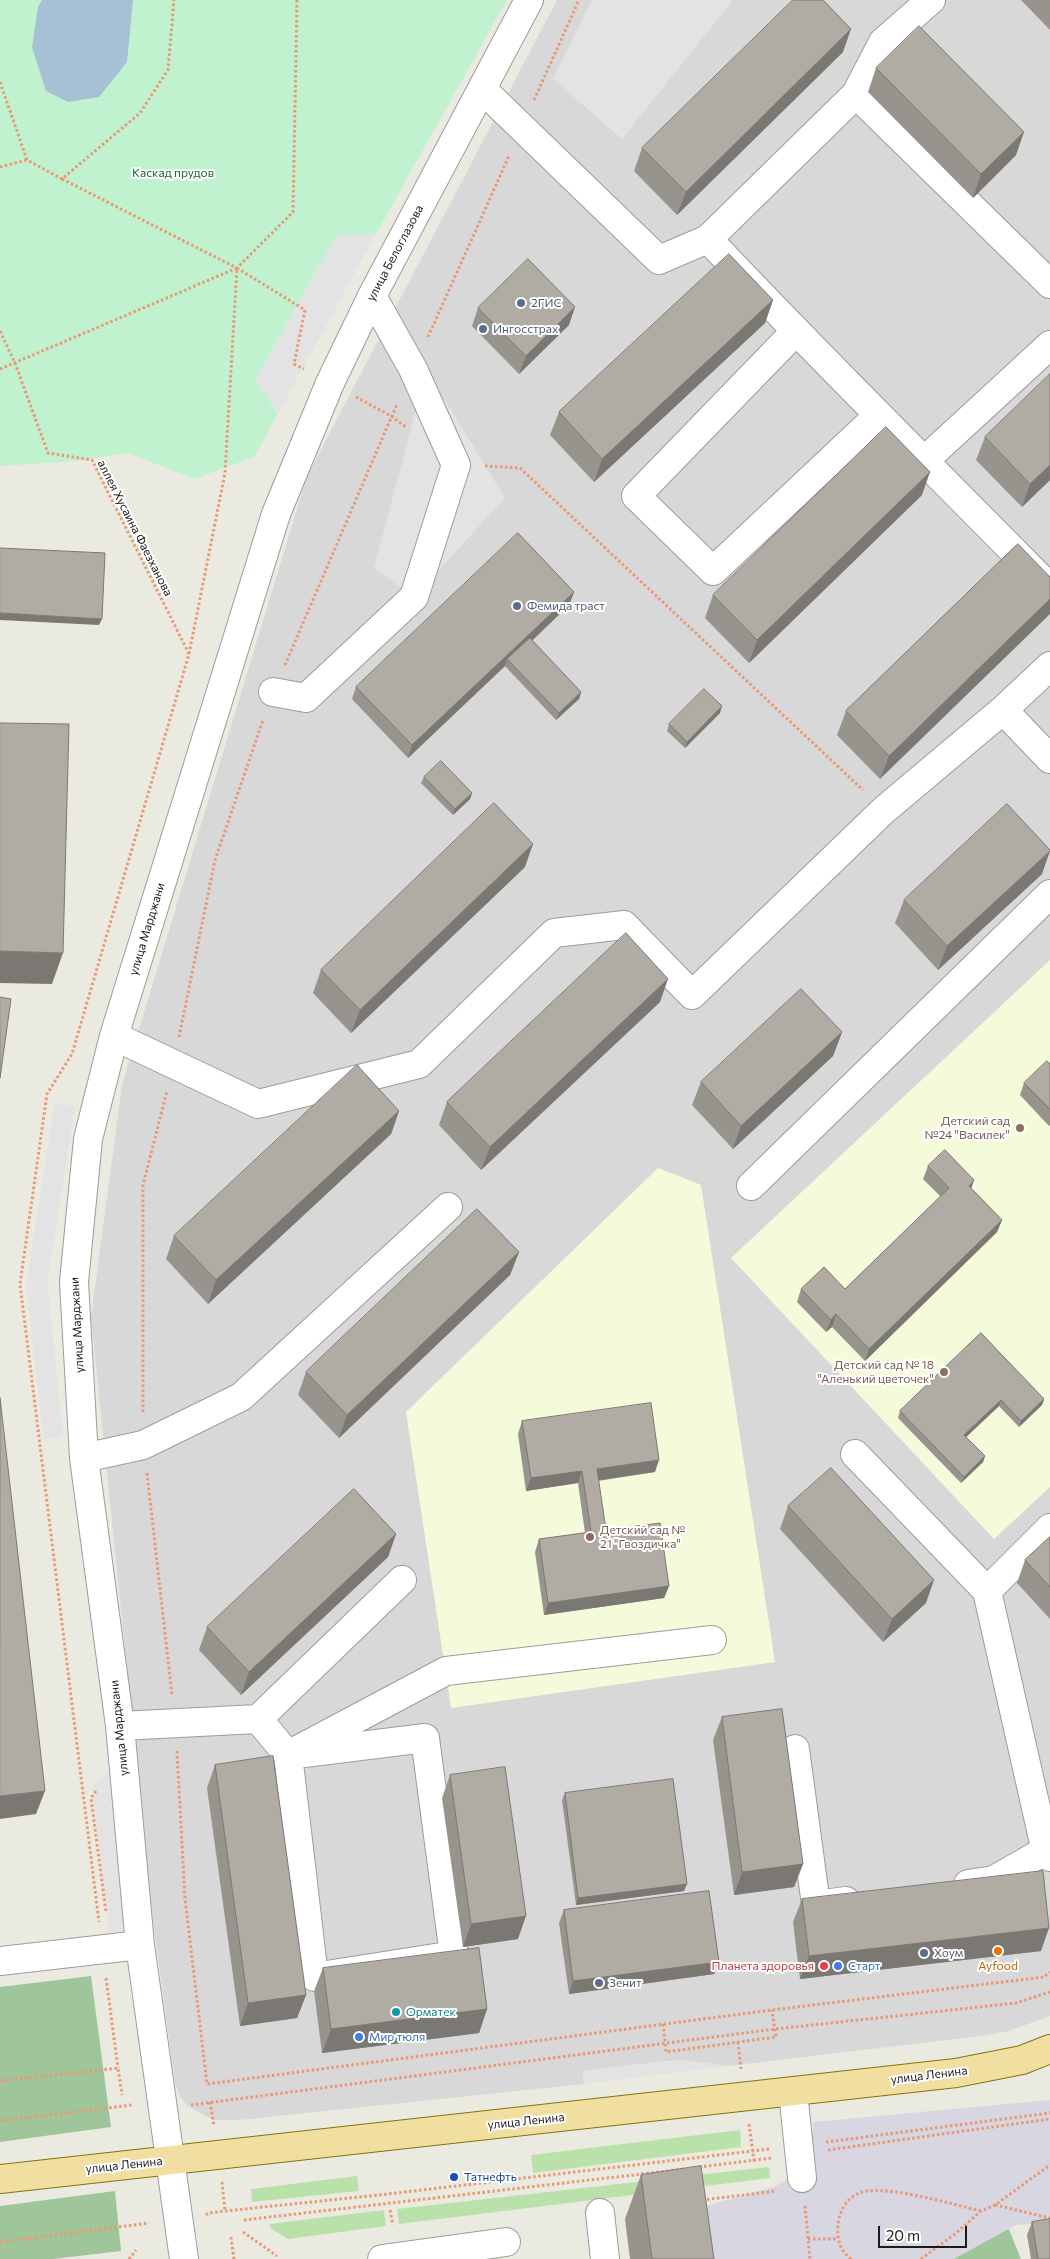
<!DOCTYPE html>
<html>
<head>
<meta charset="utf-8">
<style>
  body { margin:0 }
  #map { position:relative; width:1050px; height:2259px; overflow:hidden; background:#ebeae1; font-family:Commissioner,sans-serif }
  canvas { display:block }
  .scale { position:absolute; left:878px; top:2226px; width:89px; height:22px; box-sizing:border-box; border:2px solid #1b1b1b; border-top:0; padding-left:6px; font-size:15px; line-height:18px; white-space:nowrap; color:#1b1b1b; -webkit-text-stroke:4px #fff; paint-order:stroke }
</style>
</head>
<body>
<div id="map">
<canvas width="1050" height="2259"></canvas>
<div class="scale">20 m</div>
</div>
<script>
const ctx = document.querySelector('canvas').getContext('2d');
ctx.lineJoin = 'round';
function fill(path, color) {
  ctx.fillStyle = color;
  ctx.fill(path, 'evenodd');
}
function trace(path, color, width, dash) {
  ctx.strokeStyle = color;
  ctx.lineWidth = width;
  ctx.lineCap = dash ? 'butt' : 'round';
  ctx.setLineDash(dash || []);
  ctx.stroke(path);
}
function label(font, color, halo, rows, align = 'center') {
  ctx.font = font + ' Commissioner,sans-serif';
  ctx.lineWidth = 4;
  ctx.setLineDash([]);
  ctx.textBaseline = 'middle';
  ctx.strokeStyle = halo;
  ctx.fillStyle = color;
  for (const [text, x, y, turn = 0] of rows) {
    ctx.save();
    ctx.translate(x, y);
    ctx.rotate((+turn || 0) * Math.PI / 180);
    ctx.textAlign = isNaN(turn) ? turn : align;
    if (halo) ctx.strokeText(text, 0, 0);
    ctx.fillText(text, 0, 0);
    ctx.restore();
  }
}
fill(new Path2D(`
  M557 0H1050V2016L1009 2031 981 2036 728 2066 681 2060 667 2061 583 2071 584 2084 240 2120H213L187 2106 180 2097 175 2082 152 1914 91 1317 122 1085 307 476Z`), '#d9d8d8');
fill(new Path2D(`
  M1050 960V1487L994 1539 731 1258Z
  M658 1168 701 1185 775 1662 451 1708 406 1412Z`), '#f4fbdb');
fill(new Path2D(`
  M740 2130 741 2147 533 2173 531 2155Z
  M769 2167 770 2178 399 2224 397 2209Z
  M357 2176 359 2191 252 2202 251 2189Z
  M384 2210 386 2226 288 2239 270 2228V2224Z`), '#bbe1ab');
fill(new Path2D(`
  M91 1976 111 2127 0 2142V1987Z
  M115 2191 121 2251 53 2259H0V2206Z
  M1006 2222 1021 2259H935Z`), '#9ec69a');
fill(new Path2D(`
  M0 0H507L376 234H337L255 380 278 414 254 457 194 479 128 453 76 461 0 466Z`), '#c1f2cf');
fill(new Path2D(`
  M592 0H733L622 139 553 79Z
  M337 234H376L278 414 255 380Z
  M445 400 505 498 414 597 374 568 415 413Z
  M55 1102 75 1107 47 1282 63 1436 44 1440 26 1286Z
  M110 1770 133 1941 111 1945 92 1787Z
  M681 2060 728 2066 584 2084 582 2071Z`), '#e3e3e3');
fill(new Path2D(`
  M1050 2100V2222L1016 2225 954 2259H703L698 2208 774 2187 811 2165 813 2122Z`), '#d8d6e1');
fill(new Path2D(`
  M42 0H133L127 62 99 97 68 102 46 91 32 47 38 7Z`), '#a6c0d5');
const minor = new Path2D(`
  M482 89 659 260 708 239C820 358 936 472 1050 588
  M856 94 1050 284
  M708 239 856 94 883 42 931 0
  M795 332 636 496 713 571 879 415
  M925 460 1050 345
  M273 692 306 698 414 597 456 465 413 369 372 296
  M1003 710 1050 759
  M114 1036 258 1104 419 1064 554 933 624 925 692 995 884 810 1003 710 1050 666
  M751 1186 1050 894
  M855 1454 987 1591 1046 1852 1050 1857
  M84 1458 143 1445 241 1397 448 1207
  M987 1591 1050 1528
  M258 1719 288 1755 446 1671 712 1640
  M120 1726 258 1719 402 1580
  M425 1738 454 1955 314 1977 288 1755Z
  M795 1749 816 1905 846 1901
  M968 1884 994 1880 1050 1848
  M0 1961 140 1945
  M793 2092 802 2178
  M600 2213 605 2259
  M184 2259 140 1945 120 1726 84 1458 74 1282 88 1139 114 1036 276 514 330 383 372 296 529 0
  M382 2259 506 2242`);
const major = new Path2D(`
  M0 2179 956 2073 1022 2060 1050 2049`);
trace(minor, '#9c9c9c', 30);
trace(major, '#827410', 30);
trace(new Path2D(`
  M0 82 27 160 62 179 140 113 168 70 174 0
  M534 100 579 0
  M0 167 27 160
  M62 179 237 268 293 212 297 0
  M237 268 305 310 294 364 304 369
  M0 331 15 363 48 453 92 460 189 654
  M428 337 509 156
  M0 369 237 268 225 473 189 654 72 1054 47 1094 20 1284 99 1922
  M356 397 391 416 406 427
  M485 466 520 468 863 790
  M285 665 397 404
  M179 1037 215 860 263 720
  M143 1412V1185L167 1091
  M147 1473 172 1695
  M177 1751 185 1899 207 2084 772 2010 1044 1977 1050 1972
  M96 1791 91 1798 106 1912
  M106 1978 118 2068
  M663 2024 666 2052 776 2037 772 2010
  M738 2042 741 2069
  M0 2081 118 2068 122 2095
  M210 2102 214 2126
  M191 2105 775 2029 1016 2003 1050 1992
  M0 2121 132 2105
  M749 2124 754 2161
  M826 2142 1050 2113
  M828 2150 1050 2119
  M699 2167 772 2158
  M222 2182 225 2211
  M702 2200 776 2191
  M995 2205 1050 2218
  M805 2206 810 2259
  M390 2210 393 2225
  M206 2215 208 2213 225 2211 388 2194 770 2149
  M244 2220 685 2169
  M243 2232 277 2256
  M231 2237 234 2259
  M808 2239H837
  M0 2242 149 2223
  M129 2259 136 2250
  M851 2259C839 2250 837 2238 838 2225 839 2213 845 2200 857 2194 879 2182 955 2205 981 2211
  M921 2259 955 2234 981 2211 995 2205 1050 2165`), '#e99874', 3, [2.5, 2.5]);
trace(minor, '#fff', 28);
trace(major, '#f1dfa1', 28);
fill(new Path2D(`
  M1021 0H1050V30Z
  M843 52 677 215 634 171 642 148Z
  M876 68 1016 155 973 198 868 92Z
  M773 300 765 323 594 482 550 435 559 412Z
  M478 308 569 325 519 374 472 326Z
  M985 437 1050 480 1022 507 976 460Z
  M922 495 749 663 705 618 713 595Z
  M1018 544 880 779 837 735 846 711Z
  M574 592 569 605 532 641 581 692 579 699 556 720 505 666 408 758 352 699 356 687Z
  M720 713 685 748 667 731 669 724Z
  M424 777 472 793 470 799 453 815 421 783Z
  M525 867 351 1033 313 993 321 970Z
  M1042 874 938 970 895 923 904 900Z
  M660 1002 481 1170 439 1125 447 1102Z
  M842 1032 833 1056 733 1149 692 1105 701 1082Z
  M1050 1064V1125L1049 1126 1020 1095 1024 1083Z
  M399 1111 391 1134 208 1304 166 1259 174 1236Z
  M928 1166 971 1188 1002 1220 997 1232 865 1361 832 1327 826 1332 797 1302 801 1289H845L941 1197 923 1179Z
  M519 1252 510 1275 339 1438 298 1395 306 1372Z
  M981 1333 1044 1399 1042 1405 1019 1427 999 1406 966 1437 985 1456 983 1462 961 1483 898 1418 900 1411Z
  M522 1421 655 1472 598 1481 606 1530 669 1586 664 1598 544 1615 535 1552 539 1539 585 1533 578 1483 526 1491 518 1434Z
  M788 1506 926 1603 883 1642 780 1529Z
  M396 1534 388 1557 241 1695 199 1650 207 1627Z
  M1050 1537V1619L1017 1583 1025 1560Z
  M722 1717 803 1864 794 1887 734 1895 713 1740Z
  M215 1765 306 1995 297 2018 240 2026 207 1788Z
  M450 1775 518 1939 463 1947 442 1798Z
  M565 1793 684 1891 576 1905 562 1800Z
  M802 1899 1041 1951 800 1979 793 1922Z
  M564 1910 719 1962 714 1974 569 1994 559 1923Z
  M323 1968 487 2009 479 2033 322 2053 314 1991Z
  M641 2175 714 2259H630L625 2219Z
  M1032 2222 1050 2259H1031L1027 2235Z`), '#97948d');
fill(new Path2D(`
  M851 29 843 52 677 215 686 192Z
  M1024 132 1016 155 973 198 981 174Z
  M773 300 765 323 594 482 602 459Z
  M575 307 569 325 519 374 526 356Z
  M1050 465V480L1022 507 1030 484Z
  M930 472 922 495 749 663 757 640Z
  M574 592 569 605 509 662 507 659 505 666 408 758 412 745Z
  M1050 599V614L880 779 889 756Z
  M0 613 102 619 99 625 0 620Z
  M581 692 579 699 556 720 559 713Z
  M722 706 720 713 685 748 687 742Z
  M472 793 470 799 453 815 455 809Z
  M533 844 525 867 351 1033 360 1010Z
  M1050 851 1042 874 938 970 947 946Z
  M0 951 63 953 52 984 0 983Z
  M668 979 660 1002 481 1170 490 1147Z
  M842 1032 833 1056 733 1149 741 1126Z
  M399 1111 391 1134 208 1304 216 1280Z
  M974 1180 970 1193 969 1186Z
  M1002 1220 997 1232 865 1361 869 1349Z
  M519 1252 510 1275 339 1438 347 1415Z
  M836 1314 832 1327 826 1332 831 1320Z
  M1044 1399 1042 1405 1019 1427 1021 1421Z
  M1001 1400 999 1406 962 1441 964 1435Z
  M985 1456 983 1462 961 1483 964 1477Z
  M659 1460 655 1472 592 1481 597 1469Z
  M582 1471 578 1483 526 1491 531 1478Z
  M396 1534 388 1557 241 1695 249 1672Z
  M934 1580 926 1603 883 1642 892 1619Z
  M669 1586 664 1598 544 1615 548 1603Z
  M45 1791 36 1814 0 1819V1796Z
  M803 1864 794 1887 734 1895 742 1872Z
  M687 1884 684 1891 576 1905 578 1898Z
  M526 1916 518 1939 463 1947 471 1924Z
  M1049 1928 1041 1951 800 1979 809 1956Z
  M719 1962 714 1974 569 1994 573 1981Z
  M306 1995 297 2018 240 2026 248 2003Z
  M487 2009 479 2033 322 2053 331 2029Z`), '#7b7873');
const building = new Path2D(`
  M793 0H823L851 29 686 192 642 148Z
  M919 26 1024 132 981 174 876 68Z
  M729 254 773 300 602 459 559 412Z
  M528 259 575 307 526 356 478 308Z
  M1050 374V465L1030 484 985 437Z
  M886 427 930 472 757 640 713 595Z
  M518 533 574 592 412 745 356 687Z
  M1018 544 1050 577V599L889 756 846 711Z
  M0 548 105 553 102 619 0 613Z
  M530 638 581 692 559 713 507 659Z
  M704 689 722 706 687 742 669 724Z
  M0 723 69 724 63 953 0 951Z
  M441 761 472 793 455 809 424 777Z
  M494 803 533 844 360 1010 321 970Z
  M1007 804 1050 850V851L947 946 904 900Z
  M626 933 668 979 490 1147 447 1102Z
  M801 989 842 1032 741 1126 701 1082Z
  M0 997 11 999 0 1078Z
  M1047 1061 1050 1064V1109L1024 1083Z
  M357 1065 399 1111 216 1280 174 1236Z
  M945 1150 974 1180 969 1186 1002 1220 869 1349 836 1314 831 1320 801 1289 824 1267 845 1289 949 1188 928 1166Z
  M477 1209 519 1252 347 1415 306 1372Z
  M981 1333 1044 1399 1021 1421 1001 1400 964 1435 985 1456 964 1477 900 1411Z
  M0 1398 45 1791 0 1796Z
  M651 1403 659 1460 597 1469 606 1530 660 1523 669 1586 548 1603 539 1539 591 1532 582 1471 531 1478 522 1421Z
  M831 1468 934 1580 892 1619 788 1506Z
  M354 1489 396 1534 249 1672 207 1627Z
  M1050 1537V1587L1025 1560Z
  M782 1709 803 1864 742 1872 722 1717Z
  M273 1756 306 1995 248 2003 215 1765Z
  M505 1767 526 1916 471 1924 450 1775Z
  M673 1779 687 1884 578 1898 565 1793Z
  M1043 1871 1049 1928 809 1956 802 1899Z
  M709 1891 719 1962 573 1981 564 1910Z
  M479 1948 487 2009 331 2029 323 1968Z
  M701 2166 714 2259H652L641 2175Z
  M1050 2219V2259H1038L1032 2222Z`);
fill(building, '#b0aca4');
trace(building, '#7b7873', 1);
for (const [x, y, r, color] of [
  [521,303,5,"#5c6f8a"],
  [483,329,5,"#5c6f8a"],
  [517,606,5,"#5c6f8a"],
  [1020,1128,5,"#8d6e63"],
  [944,1372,5,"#8d6e63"],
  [590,1537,5,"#8d6e63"],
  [998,1951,5,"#e8710a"],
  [924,1953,5,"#5c6f8a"],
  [824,1966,5,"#e0444e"],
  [838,1966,5,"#3f7fe0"],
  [599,1983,5,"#5c6f8a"],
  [396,2012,5,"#0f9aa8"],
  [359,2037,5,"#3f7fe0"],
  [454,2177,5,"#1a4fb4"]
]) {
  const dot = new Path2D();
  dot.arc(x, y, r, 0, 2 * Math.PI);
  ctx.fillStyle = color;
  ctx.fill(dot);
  trace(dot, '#fff', 2);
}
label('12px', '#166b2f', '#fff', [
  ["Каскад прудов",173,173]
]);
label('12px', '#1b1b1b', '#fff', [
  ["улица Белоглазова",395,253,-62],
  ["аллея Хусаина Фаезханова",135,528,63],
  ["улица Марджани",147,929,-73],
  ["улица Марджани",77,1325,-93],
  ["улица Марджани",119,1728,-96],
  ["улица Ленина",929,2075,-7],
  ["улица Ленина",526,2121,-6],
  ["улица Ленина",124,2165,-6]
]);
label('12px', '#4e5e75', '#fff', [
  ["2ГИС",531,303],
  ["Ингосстрах",493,329],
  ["Фемида траст",527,606],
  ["Хоум",934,1953],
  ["Зенит",609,1983]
], 'left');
label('12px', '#785e54', '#fff', [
  ["Детский сад",1010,1121],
  ["№24 \"Василек\"",1010,1135],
  ["Детский сад № 18",934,1365],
  ["\"Аленький цветочек\"",934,1379],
  ["Детский сад №",600,1530,"left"],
  ["21 \"Гвоздичка\"",600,1544,"left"]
], 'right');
label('12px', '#be3a42', '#fff', [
  ["Планета здоровья",814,1966]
], 'right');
label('12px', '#366cbe', '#fff', [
  ["Старт",848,1966],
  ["Мир тюля",369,2037]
], 'left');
label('12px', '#c56008', '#fff', [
  ["Ayfood",998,1966]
]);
label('12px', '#0d838f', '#fff', [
  ["Орматек",406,2012]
], 'left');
label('12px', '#164399', '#fff', [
  ["Татнефть",464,2177]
], 'left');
</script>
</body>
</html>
